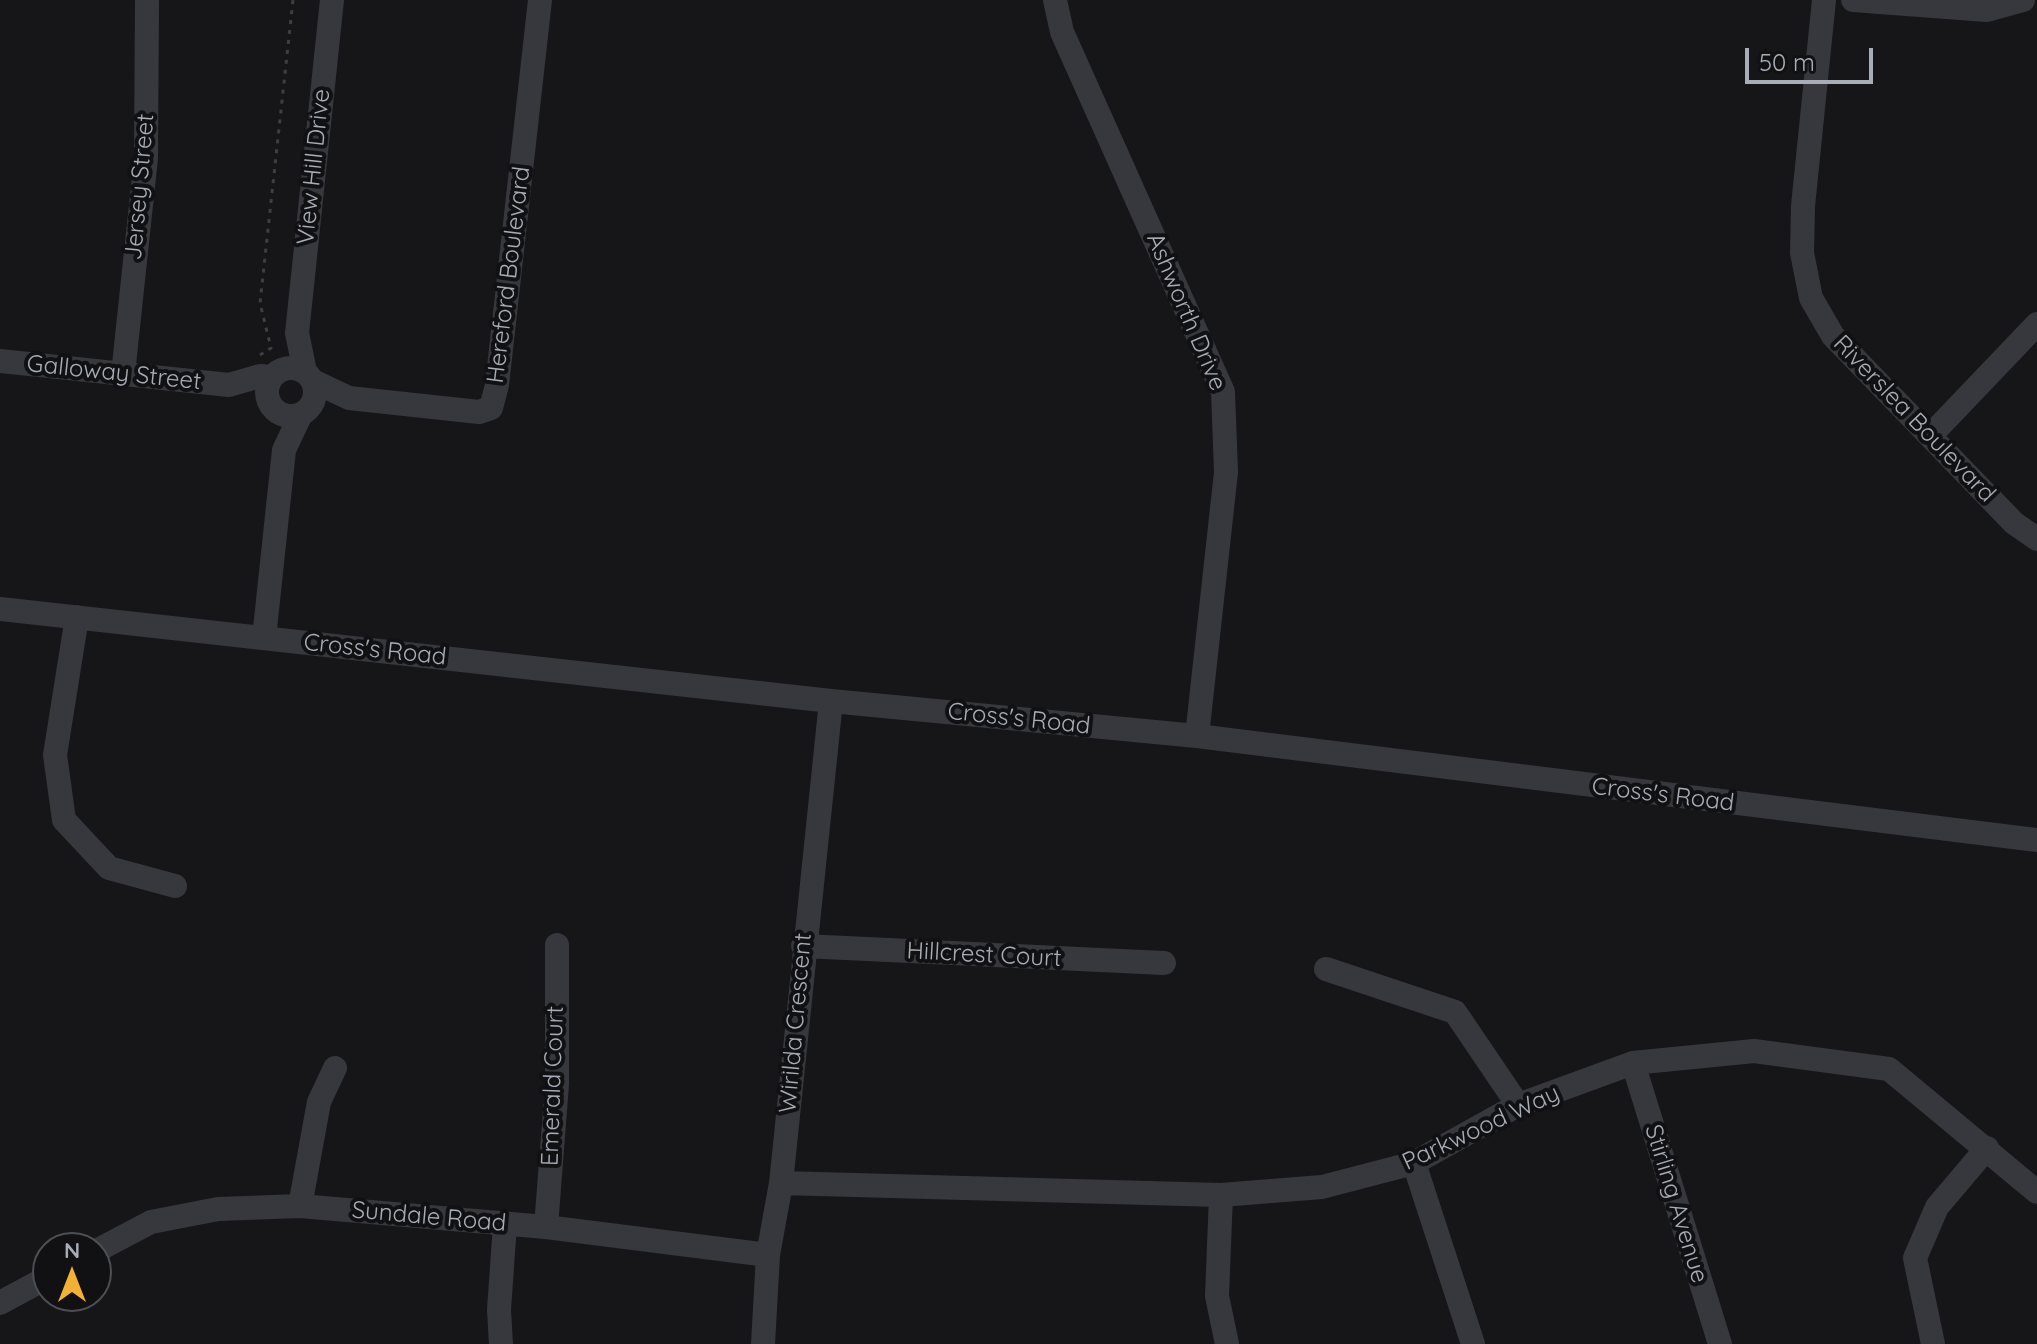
<!DOCTYPE html>
<html>
<head>
<meta charset="utf-8">
<style>
  body { margin:0 }
  #map { position:relative; width:2037px; height:1344px; overflow:hidden; background:#161618; font-family:Quicksand,sans-serif }
  canvas { display:block }
  .north { position:absolute; left:32px; top:1232px; width:80px; height:80px; box-sizing:border-box; background:#111113; border:2px solid #4d4f55; border-radius:50%; rotate:0deg; font-size:22px; font-weight:700; line-height:32px; text-align:center; color:#a8adb8 }
  .north::after { content:''; display:block; margin:auto; width:28px; height:36px; background:#f2b134; clip-path:polygon(50% 0,100% 100%,50% 72%,0 100%) }
  .scale { position:absolute; left:1745px; top:48px; width:128px; height:36px; box-sizing:border-box; border:4px solid #a8adb8; border-top:0; padding-left:10px; font-size:24px; line-height:28px; white-space:nowrap; color:#a8adb8; -webkit-text-stroke:6px #111113; paint-order:stroke }
</style>
</head>
<body>
<div id="map">
<canvas width="2037" height="1344"></canvas>
<div class="north">N</div>
<div class="scale">50 m</div>
</div>
<script>
const ctx = document.querySelector('canvas').getContext('2d');
ctx.lineJoin = 'round';
function trace(path, color, width, dash) {
  ctx.strokeStyle = color;
  ctx.lineWidth = width;
  ctx.lineCap = dash ? 'butt' : 'round';
  ctx.setLineDash(dash || []);
  ctx.stroke(path);
}
function label(font, color, halo, rows, align = 'center') {
  ctx.font = font + ' Quicksand,sans-serif';
  ctx.lineWidth = 8;
  ctx.setLineDash([]);
  ctx.textBaseline = 'middle';
  ctx.strokeStyle = halo;
  ctx.fillStyle = color;
  for (const [text, x, y, turn = 0] of rows) {
    ctx.save();
    ctx.translate(x, y);
    ctx.rotate((+turn || 0) * Math.PI / 180);
    ctx.textAlign = isNaN(turn) ? turn : align;
    if (halo) ctx.strokeText(text, 0, 0);
    ctx.fillText(text, 0, 0);
    ctx.restore();
  }
}
trace(new Path2D(`
  M260 355 271 348 260 303 293 0`), '#3d3f44', 3, [4, 6]);
trace(new Path2D(`
  M1055 0 1062 32 1223 392 1226 472 1197 736
  M1824 0 1803 206 1802 253 1811 298 1833 336 2014 523 2037 539
  M1853 0 1987 10 2023 0
  M0 361 229 385 260 376 272 377
  M267 392a24 24 0 1 1 48 0a24 24 0 1 1-48 0Z
  M305 372 297 333 332 0
  M123 374 146 158 147 0
  M313 381 349 398 479 412 491 408 497 385 540 0
  M1930 436 2037 324
  M0 609 831 701 1197 736 2037 840
  M77 617 55 755 64 820 109 868 175 886
  M264 638 284 450 301 414
  M803 946 1164 963
  M1326 969 1455 1012 1518 1105
  M1633 1063 1720 1344
  M1414 1163 1473 1344
  M781 1183 1221 1195 1322 1187 1414 1163 1518 1105 1633 1063 1754 1051 1889 1069 2037 1192
  M1221 1195 1217 1296 1227 1344
  M300 1206 319 1102 335 1068
  M546 1227 557 1084V945
  M96 1251 151 1222 218 1209 300 1206 546 1227 768 1255
  M0 1303 48 1277
  M501 1344 499 1310 505 1224
  M763 1344 768 1255 781 1183 831 701
  M1933 1344 1915 1258 1937 1207 1987 1148`), '#37383d', 24);
label('24px', '#a8adb8', '#111113', [
  ["View Hill Drive",314,167,-84],
  ["Jersey Street",140,187,-85],
  ["Hereford Boulevard",509,275,-83],
  ["Ashworth Drive",1186,312,67],
  ["Galloway Street",114,373,6],
  ["Riverslea Boulevard",1914,419,46],
  ["Cross's Road",375,650,6],
  ["Cross's Road",1019,719,6],
  ["Cross's Road",1663,795,7],
  ["Hillcrest Court",984,955,3],
  ["Wirilda Crescent",796,1023,-85],
  ["Emerald Court",553,1086,-88],
  ["Parkwood Way",1481,1128,-25],
  ["Stirling Avenue",1676,1204,73],
  ["Sundale Road",429,1217,5]
]);
</script>
</body>
</html>
